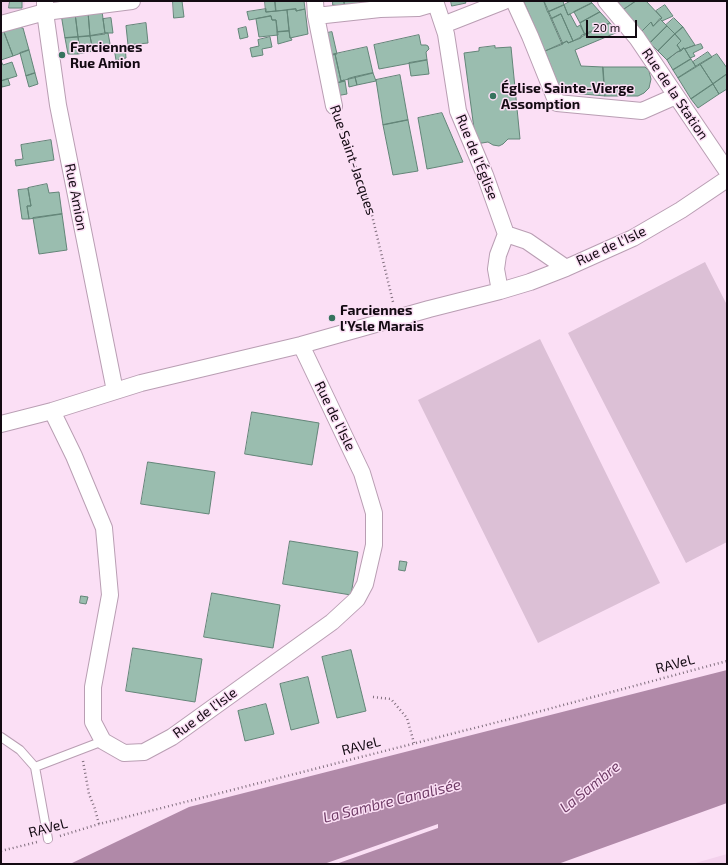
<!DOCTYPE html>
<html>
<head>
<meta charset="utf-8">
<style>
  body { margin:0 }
  #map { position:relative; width:728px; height:865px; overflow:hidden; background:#fbdff5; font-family:"Exo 2",sans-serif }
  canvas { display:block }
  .frame { position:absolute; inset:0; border:2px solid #130a12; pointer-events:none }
  .scale { position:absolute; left:586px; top:20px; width:51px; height:18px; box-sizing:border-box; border:2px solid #130a12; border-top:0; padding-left:5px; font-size:12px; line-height:14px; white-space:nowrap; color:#130a12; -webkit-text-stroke:3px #fbdff5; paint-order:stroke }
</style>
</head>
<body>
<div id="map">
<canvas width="728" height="865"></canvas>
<div class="frame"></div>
<div class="scale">20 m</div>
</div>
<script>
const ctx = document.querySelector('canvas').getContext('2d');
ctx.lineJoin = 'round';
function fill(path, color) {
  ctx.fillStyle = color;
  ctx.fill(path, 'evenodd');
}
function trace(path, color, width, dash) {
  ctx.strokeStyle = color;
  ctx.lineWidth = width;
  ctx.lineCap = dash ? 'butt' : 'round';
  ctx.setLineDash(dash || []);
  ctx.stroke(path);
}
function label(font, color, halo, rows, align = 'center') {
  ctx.font = font + ' "Exo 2",sans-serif';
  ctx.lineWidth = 3;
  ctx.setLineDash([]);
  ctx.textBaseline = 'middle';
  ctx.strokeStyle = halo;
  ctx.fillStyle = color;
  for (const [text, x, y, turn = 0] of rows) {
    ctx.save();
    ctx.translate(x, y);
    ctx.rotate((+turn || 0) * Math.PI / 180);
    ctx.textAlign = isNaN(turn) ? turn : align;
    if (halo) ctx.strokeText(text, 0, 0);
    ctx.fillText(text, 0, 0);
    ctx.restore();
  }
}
fill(new Path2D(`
  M1 1H25L24 9 1 17Z
  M727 854V864H692Z`), '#f3d1ec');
fill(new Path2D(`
  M705 262 727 305V542L686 563 568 333Z
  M540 339 660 583 538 643 418 400Z`), '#dcc0d6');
fill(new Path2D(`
  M727 670V803L558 864H336L438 828V824L324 864H70L189 807Z`), '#b089a8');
const building = new Path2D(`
  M10 1H22V8H9Z
  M173 1H182L184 17 174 18Z
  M265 1H275L276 11 266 12Z
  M275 1H304L305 9 296 11V9L276 11Z
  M333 1H344L345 7 333 5Z
  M344 1H359L360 5 345 7Z
  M451 1H465L466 3 452 6Z
  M526 1H544L563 44 545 51 524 2Z
  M544 1H563L564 5 548 12Z
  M571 1H590L592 3 568 15 564 5Z
  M618 1H636L624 9Z
  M636 1H646L662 18 653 26 651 22 641 32 622 11Z
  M592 3 600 12 580 23 574 12Z
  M564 5 568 15 570 14 577 27 580 25 585 35 573 41 561 14 551 19 548 12Z
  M665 5 673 16 662 21 660 19 662 18 656 11Z
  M266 9V12L287 10 289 31 277 32 276 20H272L271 16 249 20 247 12Z
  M296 9V11L305 9 308 34 290 38 287 10Z
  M102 11 105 34 90 36 88 12Z
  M88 12 90 36 78 37 75 13Z
  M600 12 610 23 585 35 580 23Z
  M75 13 78 37 65 38 61 14Z
  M561 14 573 41 568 43 567 41 562 44 551 19Z
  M271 16 272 20H276L278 35 259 37 256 19Z
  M111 18 113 33H105L103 19Z
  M674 18 683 27 675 34 666 25Z
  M660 19 667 26 650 43 641 32 651 22 653 26Z
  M146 23 148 43 128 45 126 26Z
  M610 23 618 32 575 50 581 66 603 67 605 96 561 92 545 51 567 41 568 43 581 38V36Z
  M667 26 675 34 658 51 650 43Z
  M18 27 23 28 29 50 13 56 4 32Z
  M246 27 248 37 240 39 238 29Z
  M683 27 695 45 685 49 684 48 681 51 677 45 681 41 675 34Z
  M289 31 290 38H291L292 40 278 44 277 32Z
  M4 32 13 56 1 60V33Z
  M332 32 337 54 327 56 322 34Z
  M105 33H108L111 49 93 51 90 36Z
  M675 34 681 41 677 45 681 51 677 52 667 60 658 51Z
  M419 35 421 45H426L428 46 429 49 426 52 427 60 379 69 374 45Z
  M90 36 93 51 78 54V50H80L78 37Z
  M78 37 80 50H78V54H68L65 38Z
  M270 37 272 47 262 49 263 55 252 57 250 48 259 46 258 40Z
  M701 44 703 48 693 53 695 56 690 58 685 49Z
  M125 46 126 58 116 60 114 48Z
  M495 46V48L511 47 520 139H508L503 144 499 146 493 145 488 142 476 144 464 53 479 51V48Z
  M367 47 373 73 341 81 335 54Z
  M684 48 691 59 673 70 667 60Z
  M29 50 35 73 26 76 20 53Z
  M708 52 712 57 696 67 693 62Z
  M335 54 341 81 344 80 345 81 333 84 327 56Z
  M717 54 727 68V74L713 84 700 64Z
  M691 59 696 67 678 78 673 70Z
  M427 60 429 74 411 76 409 63Z
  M1 61 3 65 12 62 17 76 1 81Z
  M700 64 713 84 691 99 678 78Z
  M603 67H645L649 71 651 79 649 88 644 93 638 96H605Z
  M35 73 38 84 29 87 26 76Z
  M373 73 376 81 357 85 355 77Z
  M727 74V89L719 94 713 84Z
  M400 75 408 120 383 125 376 80Z
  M355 77 357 85 349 87 348 79Z
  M8 79 10 85 2 87 1 81Z
  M345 81 347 94 336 96 333 84Z
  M713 84 719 94 698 108 691 99Z
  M442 113 463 162 427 169 418 118Z
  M408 120 418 171 393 175 383 125Z
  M51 140 54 160 16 166 15 160 23 159 21 145Z
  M47 184 49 193 59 192 62 214 29 219 27 206H31L28 188Z
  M28 189 31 206H27L29 219H22L18 190Z
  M62 214 67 250 39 254 33 218Z
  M252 412 319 423 312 465 245 454Z
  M148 462 215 472 209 514 141 504Z
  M290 541 358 552 351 595 283 584Z
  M400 561 407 562 405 571 399 570Z
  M212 593 280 605 273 648 204 637Z
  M81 596 88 597 86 604 80 603Z
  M133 648 202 659 195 702 126 691Z
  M351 650 366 711 337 718 322 657Z
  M308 677 319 723 291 730 280 684Z
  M266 704 274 734 245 741 238 711Z`);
fill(building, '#9abdaf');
trace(building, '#638578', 1);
const service = new Path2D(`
  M1 737 20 750 35 767 48 839
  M35 767 103 741`);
const minor = new Path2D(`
  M45 1V12L58 105 115 391
  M315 1 316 16 334 106
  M435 1 446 34 458 111 485 175 506 234
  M514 1 530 36 557 103 642 111 676 96
  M606 1 637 38 727 171
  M316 16 380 9 418 8 435 3
  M1 24 45 12 132 1
  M443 25 504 1
  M506 234 527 241 566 268
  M500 291 496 269 498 255 506 234
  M52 411 74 456 104 528 110 595 93 687V722L103 741 124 753 144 752 172 737 332 622 357 599 365 584 374 545V513L362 473 301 345
  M1 424 52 411 141 383 301 345 429 309 500 291 530 282 566 268 633 238 681 210 727 179`);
trace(service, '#b99eb3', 10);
trace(minor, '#b99eb3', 18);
trace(new Path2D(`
  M339 121 370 207 393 302
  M373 697 391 699 407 718 414 743
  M83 761 89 794 95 809 99 824
  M60 836 99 824 541 711 727 661
  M1 851 37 842`), '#816f7e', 2.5, [1, 3]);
trace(service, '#fff', 8);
trace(minor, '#fff', 16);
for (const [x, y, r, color] of [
  [62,55,4,"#36735e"],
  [493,96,4,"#36735e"],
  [332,318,4,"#36735e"]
]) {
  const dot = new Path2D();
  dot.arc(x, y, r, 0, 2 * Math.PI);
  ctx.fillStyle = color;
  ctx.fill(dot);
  trace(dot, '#fbdff5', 1.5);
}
label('bold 14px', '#130a12', '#fbdff5', [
  ["Farciennes",70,47],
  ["Rue Amion",70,63],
  ["Église Sainte-Vierge",501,88],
  ["Assomption",501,104],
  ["Farciennes",340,310],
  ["l'Ysle Marais",340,326]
], 'left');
label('14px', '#130a12', '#fbdff5', [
  ["Rue de la Station",675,94,56],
  ["Rue de l'Église",477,157,68],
  ["Rue Saint-Jacques",353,160,71],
  ["Rue Amion",76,197,79],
  ["Rue de l'Isle",611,246,-25],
  ["Rue de l'Isle",335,416,64],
  ["RAVeL",675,664,-15],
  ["Rue de l'Isle",205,713,-36],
  ["RAVeL",361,746,-14],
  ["RAVeL",48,828,-15]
]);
label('italic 15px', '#6f3c66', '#fbdff5', [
  ["La Sambre",590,787,-39],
  ["La Sambre Canalisée",392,801,-14]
]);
</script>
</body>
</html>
